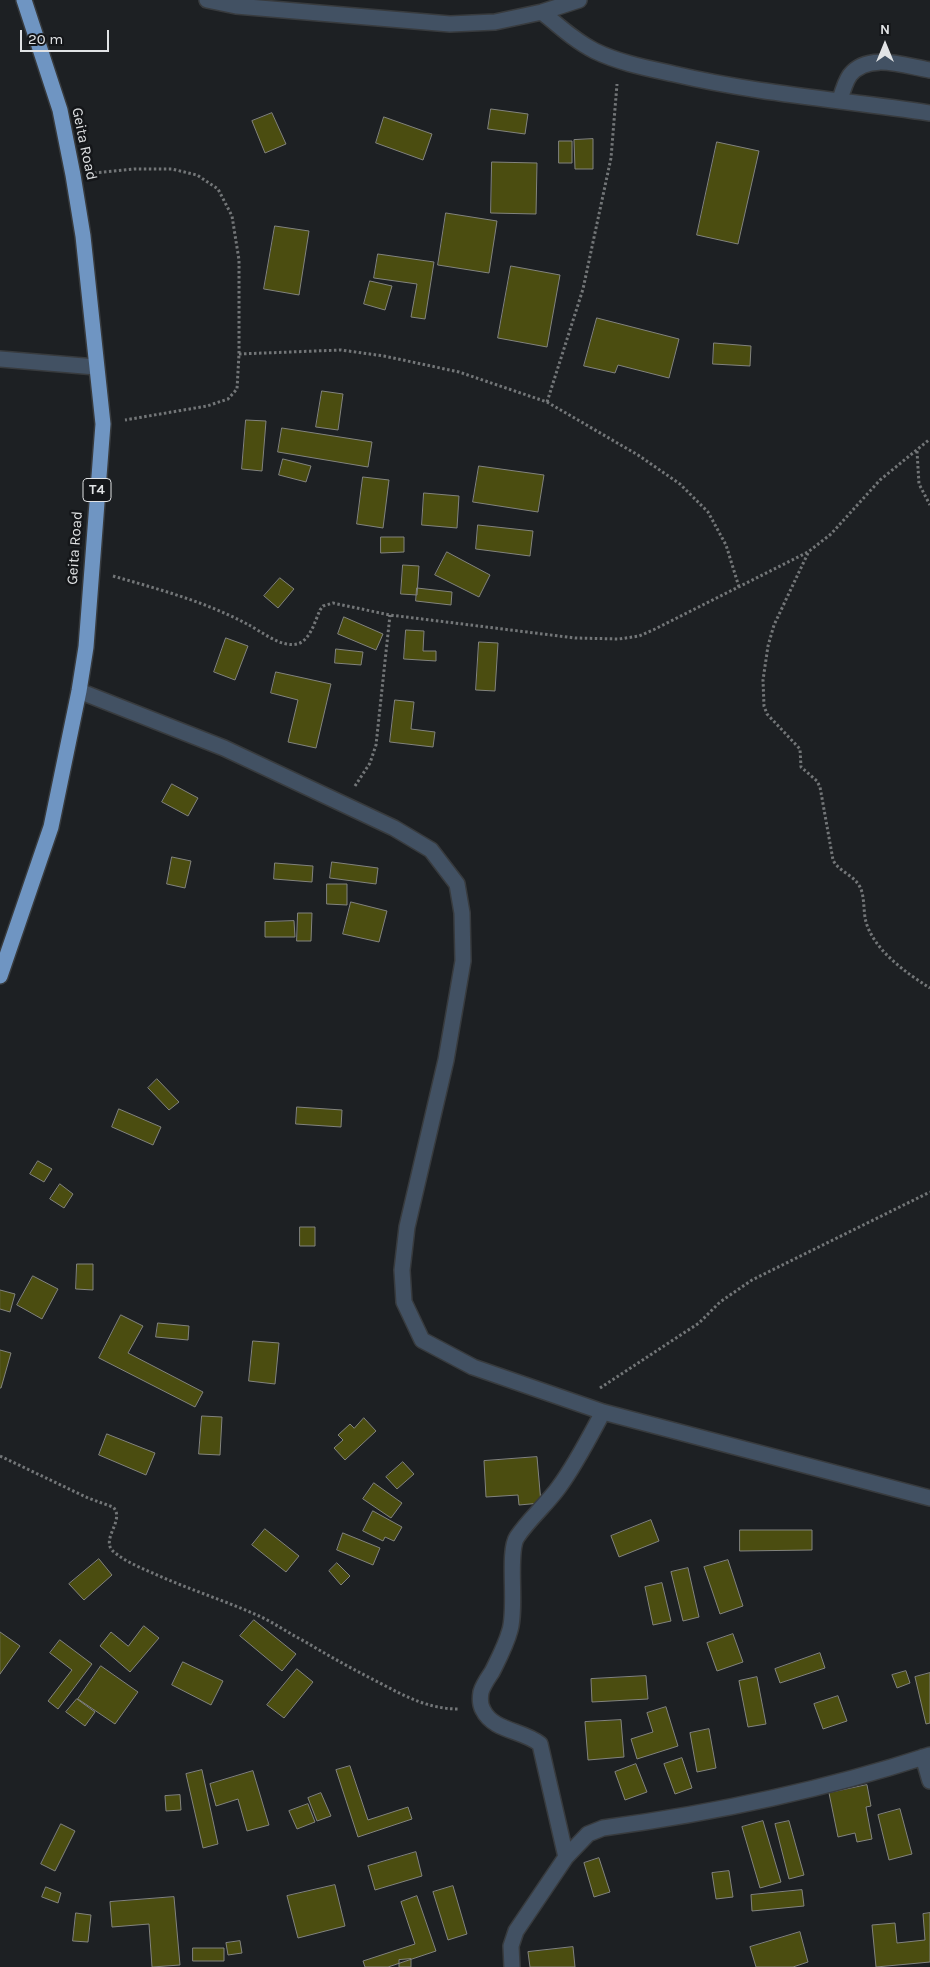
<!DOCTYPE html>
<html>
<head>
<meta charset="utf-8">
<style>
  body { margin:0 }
  #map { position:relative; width:930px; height:1967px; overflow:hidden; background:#1d2023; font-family:Karla,sans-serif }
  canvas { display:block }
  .north { position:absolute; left:860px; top:20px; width:50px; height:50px; -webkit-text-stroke:4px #141619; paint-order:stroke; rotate:0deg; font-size:14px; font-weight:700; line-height:20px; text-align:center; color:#e1e3e5 }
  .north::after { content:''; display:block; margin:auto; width:18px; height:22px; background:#e1e3e5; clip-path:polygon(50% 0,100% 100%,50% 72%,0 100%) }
  .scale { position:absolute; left:20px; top:30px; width:89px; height:22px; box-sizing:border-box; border:2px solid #e1e3e5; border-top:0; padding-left:6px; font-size:15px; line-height:18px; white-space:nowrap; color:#e1e3e5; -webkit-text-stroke:4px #141619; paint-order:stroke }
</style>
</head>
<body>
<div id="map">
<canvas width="930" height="1967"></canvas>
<div class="north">N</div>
<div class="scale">20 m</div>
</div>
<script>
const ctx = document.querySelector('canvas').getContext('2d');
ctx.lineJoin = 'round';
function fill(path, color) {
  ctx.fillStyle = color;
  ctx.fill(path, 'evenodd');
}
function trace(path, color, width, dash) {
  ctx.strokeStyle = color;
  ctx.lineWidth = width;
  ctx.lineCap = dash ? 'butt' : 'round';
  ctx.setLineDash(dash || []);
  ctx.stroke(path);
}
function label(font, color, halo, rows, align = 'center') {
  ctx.font = font + ' Karla,sans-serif';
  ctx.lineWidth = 5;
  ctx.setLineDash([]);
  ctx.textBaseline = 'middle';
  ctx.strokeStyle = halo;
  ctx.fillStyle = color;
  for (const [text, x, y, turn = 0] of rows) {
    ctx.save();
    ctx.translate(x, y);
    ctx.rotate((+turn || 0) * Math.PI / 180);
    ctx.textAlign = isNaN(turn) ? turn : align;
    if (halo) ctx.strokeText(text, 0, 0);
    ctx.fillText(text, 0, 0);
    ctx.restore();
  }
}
const building = new Path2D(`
  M491 109 528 114 525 134 488 129Z
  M272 113 286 144 265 153 252 121Z
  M384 117 432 134 423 160 376 143Z
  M593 139V169H575L574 140Z
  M559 141H572V163H559Z
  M717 142 759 151 738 244 697 235Z
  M492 162 537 163 536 214 491 213Z
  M446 213 497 221 489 273 438 265Z
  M275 226 309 231 299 295 264 289Z
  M378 254 434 262 425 319 411 317 417 284 374 278Z
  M511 266 560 275 547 347 498 338Z
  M370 281 392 286 385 310 364 304Z
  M597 318 679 339 669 378 618 365 615 373 584 366Z
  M714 343 751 346 750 366 713 364Z
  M322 391 343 394 338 430 316 427Z
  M246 420 266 421 262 471 242 469Z
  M282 428 372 442 368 467 278 452Z
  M283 459 311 466 306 482 279 475Z
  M479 466 544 475 538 512 473 502Z
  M363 477 389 480 383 528 357 524Z
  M424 493 459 496 457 528 422 525Z
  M478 525 533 531 530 556 476 549Z
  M381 537H404V552L381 553Z
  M447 552 490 575 479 597 435 575Z
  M403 565 419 566 417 595 401 594Z
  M280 578 294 589 278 608 264 596Z
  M417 588 452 592 451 605 416 601Z
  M344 617 383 634 376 650 338 634Z
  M406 630 424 631 423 651H436V661L404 659Z
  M226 638 248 646 235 680 214 672Z
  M479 642 498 643 495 691 476 690Z
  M336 649 363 652 361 665 335 663Z
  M276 672 331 684 316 748 288 742 298 700 271 693Z
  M395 700 414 702 411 729 435 732 433 747 390 742Z
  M172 784 198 798 188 816 162 802Z
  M172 857 191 861 185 888 167 884Z
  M332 862 378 868 376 884 330 878Z
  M275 863 313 866 312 882 274 879Z
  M327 884H347V905L327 904Z
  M351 902 387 911 379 942 343 934Z
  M298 913H312L311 941H297Z
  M294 921 295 937H265V922Z
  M157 1079 179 1102 169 1110 148 1088Z
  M297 1107 342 1110 341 1127 296 1124Z
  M119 1109 161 1127 153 1145 112 1127Z
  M38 1161 52 1169 44 1182 30 1174Z
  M60 1184 73 1194 64 1208 50 1199Z
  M300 1227H315V1246H300Z
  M77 1264H93V1290L76 1289Z
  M33 1276 58 1289 42 1319 17 1305Z
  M0 1290 15 1294 10 1312 0 1309Z
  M121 1315 143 1326 128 1353 203 1392 195 1407 99 1358Z
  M158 1323 189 1326 188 1340 156 1337Z
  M253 1341 279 1343 275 1384 249 1381Z
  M0 1350 11 1353 1 1388H0Z
  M202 1416 222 1417 220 1455 199 1454Z
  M364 1418 376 1431 345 1460 334 1448 343 1440 338 1435 350 1424 354 1428Z
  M107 1434 155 1453 146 1475 99 1455Z
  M537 1457 541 1503 519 1505 518 1495 486 1497 484 1461Z
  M403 1462 414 1474 397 1489 386 1477Z
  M374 1483 402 1503 391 1518 363 1499Z
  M373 1511 402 1527 394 1541 385 1537 383 1541 363 1531Z
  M651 1520 659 1541 619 1557 611 1536Z
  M265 1529 299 1556 286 1572 252 1545Z
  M740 1530H812V1550L740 1551Z
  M343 1533 380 1548 373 1565 337 1550Z
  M99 1559 112 1575 84 1600 69 1584Z
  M728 1560 743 1606 720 1614 704 1567Z
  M337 1563 350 1576 341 1585 329 1571Z
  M688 1568 699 1617 683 1621 671 1572Z
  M662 1583 671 1621 653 1625 645 1587Z
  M254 1620 296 1654 282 1671 240 1636Z
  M144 1626 159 1638 130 1672 100 1646 111 1632 128 1646Z
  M0 1632 20 1646 0 1674Z
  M733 1634 743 1662 717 1671 707 1643Z
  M60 1640 92 1664 58 1709 48 1701 72 1670 50 1653Z
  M820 1653 825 1668 780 1683 775 1669Z
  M183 1662 223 1681 211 1705 172 1685Z
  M101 1666 138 1692 115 1724 78 1699Z
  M297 1669 313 1682 284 1718 267 1705Z
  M906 1671 910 1683 897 1688 892 1675Z
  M930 1673V1723L926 1724 915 1677Z
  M646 1676 648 1699 592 1702 591 1679Z
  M757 1677 766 1724 748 1727 739 1681Z
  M838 1696 847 1721 823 1729 814 1704Z
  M77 1699 95 1712 85 1726 66 1712Z
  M666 1707 678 1746 637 1759 631 1739 653 1732 647 1713Z
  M621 1720 624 1757 588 1760 585 1722Z
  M709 1729 716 1768 697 1772 690 1733Z
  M682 1758 692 1788 675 1794 664 1764Z
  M636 1764 647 1792 625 1800 615 1772Z
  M350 1766 368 1820 408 1807 412 1819 358 1837 336 1770Z
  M202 1770 218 1844 203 1848 186 1774Z
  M253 1771 269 1825 247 1831 238 1799 216 1806 210 1784Z
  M867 1785 871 1806 866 1807 872 1839 857 1842 855 1833 838 1837 829 1793Z
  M321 1793 331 1816 317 1821 308 1798Z
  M180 1795 181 1810 166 1811 165 1796Z
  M308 1804 315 1822 297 1829 289 1811Z
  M900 1809 912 1854 889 1860 878 1815Z
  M763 1821 781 1882 760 1888 742 1827Z
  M789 1821 804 1875 789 1879 775 1824Z
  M61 1824 75 1831 55 1871 41 1864Z
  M416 1852 422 1876 375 1890 368 1866Z
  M599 1858 610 1892 594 1897 584 1863Z
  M729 1871 733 1897 716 1899 712 1873Z
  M335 1885 345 1926 298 1938 287 1896Z
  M453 1886 467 1934 448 1940 433 1892Z
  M46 1887 61 1893 58 1903 42 1897Z
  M802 1890 804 1906 752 1911 751 1895Z
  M417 1896 436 1951 388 1967H365L363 1961 415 1944 401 1902Z
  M174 1897 180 1965 152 1967 149 1924 112 1927 110 1902Z
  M76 1913 91 1915 88 1942 73 1941Z
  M930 1913V1962L876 1967 872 1925 895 1923 897 1943 925 1940 923 1914Z
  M800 1932 808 1962 793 1967H756L750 1947Z
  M240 1941 242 1953 228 1955 226 1943Z
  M573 1947 575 1967H530L528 1952Z
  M193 1948H224V1961H193Z
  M411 1959V1967H399V1960Z`);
fill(building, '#4b4d10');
trace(building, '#82837e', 1);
const minor = new Path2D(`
  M207 0 236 6 450 24 495 22 542 12 579 0
  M542 12C559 26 575 41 595 51 620 63 647 68 674 74 759 94 845 100 930 113
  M840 100C842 93 845 82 850 75 868 52 905 66 930 70
  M0 359 96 367
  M79 691 224 748 394 828 431 850 457 884 462 913 463 961 446 1060 407 1227 402 1270 404 1302 422 1340 473 1367 603 1412 930 1498
  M923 1757 930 1781
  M566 1857 540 1744C523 1730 493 1731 483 1710 480 1705 480 1698 481 1692 483 1685 488 1678 492 1672 499 1658 506 1645 510 1630 517 1606 507 1552 517 1537 529 1519 546 1505 559 1487 576 1464 589 1438 603 1412
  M512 1967 511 1946 516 1931 566 1857 588 1834 603 1828C714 1813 823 1790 930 1755`);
const highway = new Path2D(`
  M0 976 51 827 79 691 86 647 103 424 83 236 73 175 60 110 24 0`);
trace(minor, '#383b3e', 18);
trace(highway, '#383b3e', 18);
trace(new Path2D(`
  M94 173 135 169H172L197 175 218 189 232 216 239 260V354L237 389 228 399 207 406 125 420
  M239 354 341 350 384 356 459 372 547 402 638 455 680 484 708 512 726 545 739 587
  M547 402 583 289 611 158 617 84
  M917 451 919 484 930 505
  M808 553 774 625 768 646 763 680 764 706 767 714 800 749 801 767 817 781 820 787 833 860C839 872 854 875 860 887 865 897 863 911 866 922 874 950 906 973 930 988
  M113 576C158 589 206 602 247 624 261 631 281 648 297 644 310 641 315 621 320 610L323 606 333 603 390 615 575 638 619 639 639 636 655 629 808 552 831 534 880 480 930 439
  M355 786 370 763 376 745 390 615
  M600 1388 699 1323 720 1302 752 1280 930 1192
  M0 1456 88 1498 113 1507C126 1520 99 1540 114 1552 126 1562 141 1568 155 1574 188 1589 223 1600 257 1615 273 1622 288 1633 304 1641 329 1656 354 1670 380 1683 406 1697 429 1709 459 1709`), '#737678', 3, [2.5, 2.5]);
trace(minor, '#425163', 15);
trace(highway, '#6f95c2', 15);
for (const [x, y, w] of [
  [97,490,28]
]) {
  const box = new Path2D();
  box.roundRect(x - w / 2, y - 11.5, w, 23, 4);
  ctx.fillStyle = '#141619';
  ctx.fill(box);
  trace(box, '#e1e3e5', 1);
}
label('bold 14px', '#e1e3e5', null, [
  ["T4",97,490]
]);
label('15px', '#e1e3e5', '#141619', [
  ["Geita Road",84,144,78],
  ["Geita Road",75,548,-86]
]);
</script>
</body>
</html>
